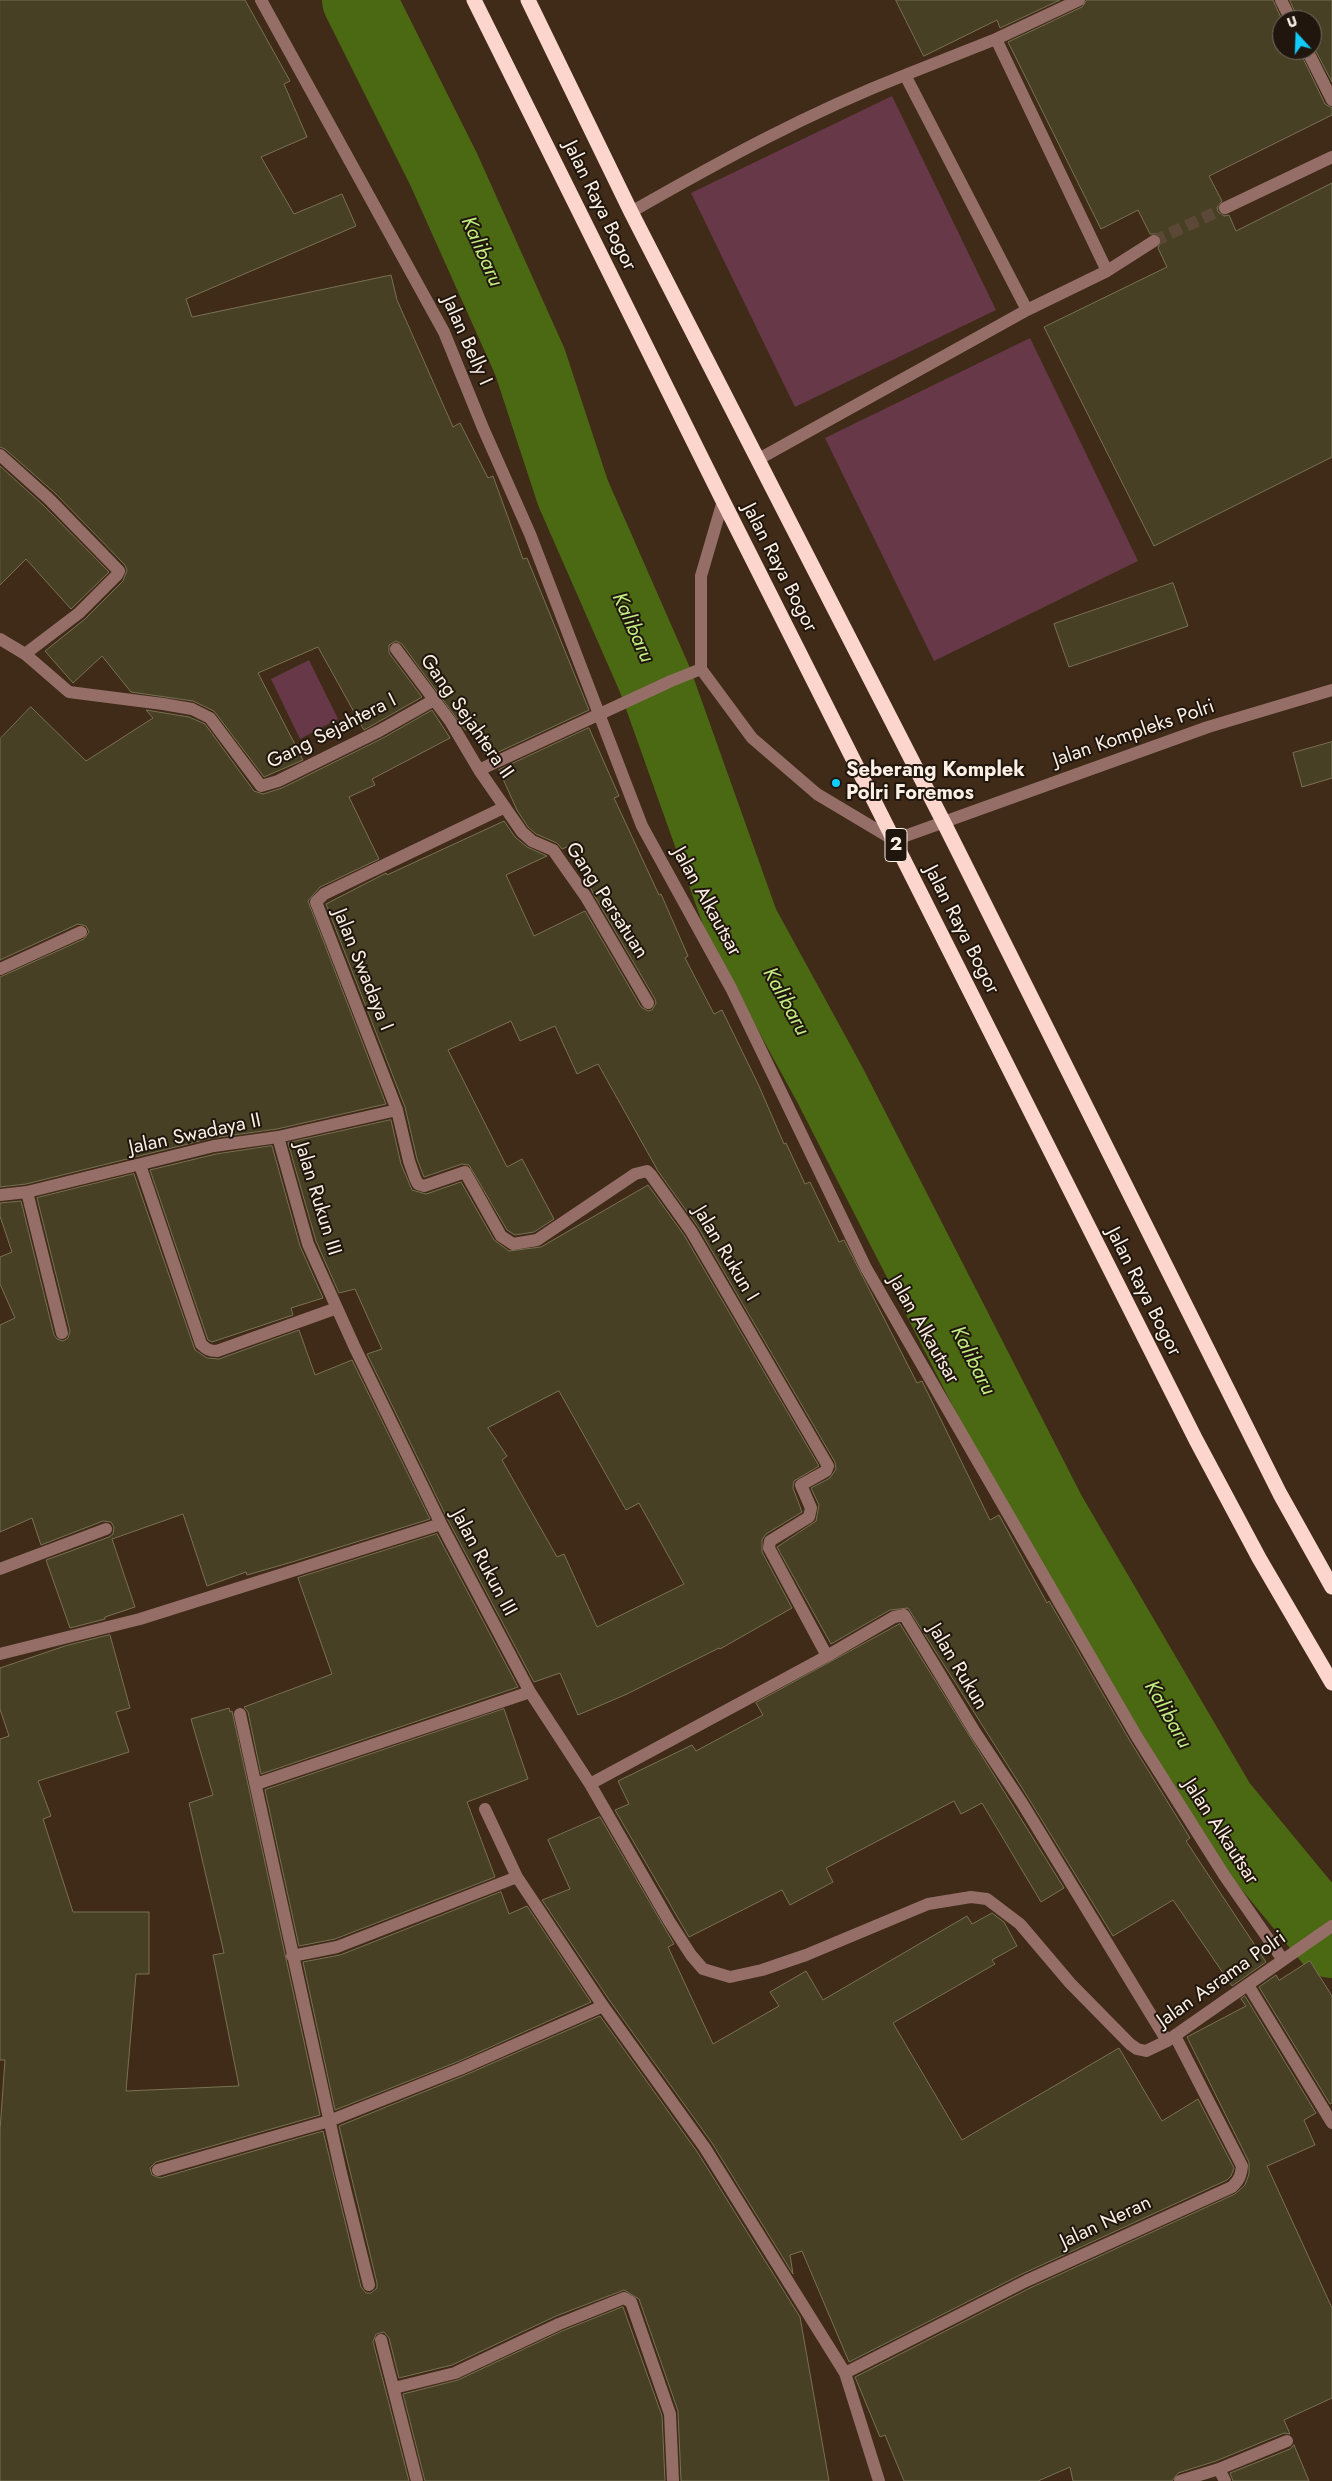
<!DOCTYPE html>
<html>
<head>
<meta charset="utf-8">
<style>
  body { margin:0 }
  #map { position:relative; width:1332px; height:2481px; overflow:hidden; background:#402b18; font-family:Jost,sans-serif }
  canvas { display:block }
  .north { position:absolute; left:1272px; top:10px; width:50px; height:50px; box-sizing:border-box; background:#20160e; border:1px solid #786d63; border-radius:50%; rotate:340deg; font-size:14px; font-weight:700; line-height:20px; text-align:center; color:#fcefe3 }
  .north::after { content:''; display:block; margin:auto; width:18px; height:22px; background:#12cafb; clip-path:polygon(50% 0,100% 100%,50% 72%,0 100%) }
</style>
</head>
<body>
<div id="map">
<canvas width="1332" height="2481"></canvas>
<div class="north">U</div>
</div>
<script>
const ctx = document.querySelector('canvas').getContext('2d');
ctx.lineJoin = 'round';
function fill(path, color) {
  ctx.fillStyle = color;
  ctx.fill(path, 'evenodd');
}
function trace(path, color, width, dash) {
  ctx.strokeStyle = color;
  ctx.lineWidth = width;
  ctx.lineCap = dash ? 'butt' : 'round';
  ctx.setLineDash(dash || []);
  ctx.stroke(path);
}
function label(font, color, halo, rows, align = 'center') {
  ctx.font = font + ' Jost,sans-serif';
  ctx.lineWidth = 4;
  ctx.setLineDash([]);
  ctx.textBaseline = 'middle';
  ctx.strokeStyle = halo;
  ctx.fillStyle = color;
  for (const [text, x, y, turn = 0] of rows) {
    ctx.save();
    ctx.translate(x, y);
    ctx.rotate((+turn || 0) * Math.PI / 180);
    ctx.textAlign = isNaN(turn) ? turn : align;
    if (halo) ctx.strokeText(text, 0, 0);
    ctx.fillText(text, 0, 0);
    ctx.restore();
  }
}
fill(new Path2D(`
  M892 96 996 310 795 407 691 193Z
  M1030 338 1138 561 934 661 825 438Z
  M309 660 338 719 300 739 271 679Z`), '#673848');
trace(new Path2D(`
  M359 0 444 170 530 362 573 493 655 680 742 924 830 1085 1050 1515 1219 1804 1332 1941`), '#4b6812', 74);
const building = new Path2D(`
  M0 0H245L290 81 284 84 307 137 261 157 294 214 342 194 356 226 186 299 192 317 391 275 397 300 453 427 460 423 488 478 493 476 523 559 527 558 589 710 492 755 491 751 485 754 473 725 465 730 402 644 396 641 389 645V653L422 697 364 730 318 647 258 673 303 760 264 777 214 711 193 701 131 692 102 656 73 683 45 651 85 619 123 581 127 570 125 565 55 493 5 449 0 447Z
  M896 0H1060L1000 28 997 20 924 56Z
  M1087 0H1273L1282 20V50H1299L1325 104 1332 108V115L1209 176 1222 201 1217 207 1218 212 1224 216 1229 215 1236 231 1332 183V457L1154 546 1044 327 1167 267 1158 248 1162 240 1158 234H1150L1138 210 1101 229 1008 42 1082 7Z
  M1290 0H1332V82L1312 44V20H1299Z
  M0 466 43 505 109 572 71 609 26 559 0 585Z
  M1173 583 1188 626 1069 667 1054 624Z
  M31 707 86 761 153 718 146 710 189 717 205 724 254 791 263 794 282 788 383 738 432 710 450 738 372 779 375 785 349 797 379 859 320 887 308 901 386 1104 277 1129 212 1138 26 1184 0 1187V977L84 939 89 932 86 926 78 924 0 960V739Z
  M589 728 619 796 614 798 659 895 661 894 688 956 685 958 714 1014 722 1010 759 1086 784 1144 786 1143 805 1184 810 1182 839 1242 844 1240 917 1383 922 1381 990 1520 999 1515 1047 1603 1049 1601 1130 1741 1190 1838 1186 1841 1266 1962 1232 1986 1173 1900 1113 1936 1029 1799 908 1608 890 1610 831 1644 777 1547 816 1521 819 1505 811 1488 830 1478 836 1469 835 1462 698 1227 658 1171 598 1064 577 1074 555 1026 520 1041 511 1021 448 1050 507 1167 522 1159 554 1219 534 1232 515 1235 507 1230 469 1165 462 1164 424 1177 417 1159 405 1107 326 904 386 873 387 875 504 821 515 837 527 847 547 856 506 875 534 936 585 911 641 1007 648 1011 652 1010 656 1003 655 999 594 895 571 845 562 849 557 843 536 834 528 827 517 810 499 770Z
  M1332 742V778L1302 787 1293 753Z
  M391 1120 401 1164 412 1190 426 1194 461 1182 494 1240 509 1251 541 1247 648 1185 684 1235 819 1466 794 1481 793 1488 802 1512 766 1534 762 1540V1552L792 1608 720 1649 719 1648 627 1694 578 1715 560 1673 534 1682 448 1520 367 1354 382 1349 355 1289 339 1293 316 1241 288 1143ZM559 1391 626 1510 639 1503 684 1584 597 1627 564 1554 557 1557 502 1460 507 1456 488 1428Z
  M272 1146 300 1246 323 1298 291 1308 293 1315 212 1342 208 1340 150 1170 216 1154Z
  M134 1174 195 1350 207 1358 219 1359 299 1330 315 1375 352 1360 430 1519 292 1562 247 1575 246 1572 207 1586 183 1514 112 1539 135 1607 105 1617V1619L70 1628 46 1560 109 1537 113 1534 114 1527 111 1522 103 1521 41 1545 32 1518 0 1532V1325L15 1318 0 1284V1257L12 1252 0 1216V1203L21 1201 54 1335 57 1339 63 1341 68 1338 70 1331 37 1198Z
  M437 1534 518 1687 261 1774 248 1712 244 1707 332 1674 298 1578Z
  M900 1624 1064 1888 1041 1902 982 1803 961 1814 954 1801 826 1868 833 1882 790 1905 782 1890 689 1937 615 1810 629 1804 618 1781 692 1745 696 1751 763 1715 756 1703Z
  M110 1635 130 1708 116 1712 129 1752 38 1781 51 1816 43 1819 73 1912H149V1974H136L126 2091 239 2086 213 1955 224 1953 189 1803 213 1795 191 1719 229 1708 230 1712 232 1711 320 2115 156 2162 150 2168 152 2175 160 2178 323 2131 361 2287 366 2293H371L377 2288V2283L339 2126 463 2076 600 2016 698 2153 800 2317 829 2481H681L678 2411 639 2299 624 2290 556 2316 452 2365 399 2378 389 2338 384 2332 376 2334 373 2342 409 2481H0V2130L5 2060H0V1739L9 1736 0 1709V1668L65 1646Z
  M504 1709 528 1779 467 1802 495 1877 335 1939 299 1946 265 1790Z
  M600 1817 674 1944 668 1947 713 2044 779 2006 770 1992 806 1971 823 2000 967 1916 972 1924 992 1913 1004 1922 1017 1946 992 1960 995 1964 893 2023 962 2140 1119 2048 1162 2121 1198 2099 1234 2168 1231 2176 1227 2180 1022 2274 849 2362 802 2251 790 2255 793 2274 712 2143 610 2001 542 1900 570 1889 548 1840Z
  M501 1892 509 1914 527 1906 591 2002 457 2062 335 2110 303 1962 340 1955Z
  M1310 1961 1332 1996V2103L1330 2104 1259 1987 1276 1975 1279 1980Z
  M1245 1996 1316 2113 1304 2120 1315 2145 1267 2166 1332 2308V2398L1284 2420 1290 2434 1284 2433 1216 2461 1178 2473 1172 2481H1073L1070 2467 1038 2481H904L885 2435 880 2437 855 2377 1030 2288 1235 2194 1245 2185 1249 2174V2162L1187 2037 1246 2006 1241 1999Z
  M623 2307 662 2416 665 2481H425L403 2394 458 2380 562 2331Z
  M1294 2445 1309 2481H1233L1230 2473 1290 2449Z`);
fill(building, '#474024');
trace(building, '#797154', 1);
trace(new Path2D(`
  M1154 241 1225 208`), '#5c4836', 12, [12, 6]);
trace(new Path2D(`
  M261 0 444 332 483 428 530 534 642 826 731 988 866 1268 1137 1737 1224 1875 1283 1960
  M1281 0 1291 20
  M996 39 1107 271
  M1307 50 1332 100
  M905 75 996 39 1079 0
  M1225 208 1332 157
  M631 212C722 160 808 113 905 75L1027 310
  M0 455 49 499 119 571 117 575 79 613 25 654
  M757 460 1027 310 1107 271 1154 241
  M723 501 701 576V669L752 738 817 794 894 840 1208 727 1332 690
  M0 639 25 654 69 692 163 704 192 709 210 718 261 786 278 781 379 731 434 700
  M396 649 450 721 479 770 522 832 532 841 553 850 586 897 648 1003
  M479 770 671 681 701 669
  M505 807 324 894 316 902 397 1110 409 1161 415 1178 418 1184 424 1186 465 1172 501 1236 513 1244 537 1240 635 1174 647 1171 651 1175 691 1231 828 1466 826 1471 801 1485 811 1508 809 1517 770 1541 769 1548 827 1656
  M0 969 81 932
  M278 1137 308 1244 355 1348 441 1524 530 1692 590 1784 669 1921 691 1955 703 1969 730 1977 762 1970 806 1955 928 1904 971 1897 987 1899 1020 1924 1070 1983 1130 2044 1137 2049 1146 2051 1167 2041 1332 1926
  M140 1165 201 1344C206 1349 209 1351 217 1351L337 1308
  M27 1192 62 1333
  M0 1195 27 1192 214 1146 278 1137 397 1110
  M0 1569 106 1529
  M0 1654 140 1619 441 1524
  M240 1714 341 2173 369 2285
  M256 1784 530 1692
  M590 1784 827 1656 894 1617 904 1615 975 1732 1022 1803 1167 2041
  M485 1809 517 1877 603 2006 705 2148 845 2373 879 2481
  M292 1956 337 1947 517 1877
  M1248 1985 1332 2123
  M158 2170 329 2121 460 2069 603 2006
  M381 2340 417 2481
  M845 2373 1026 2281 1232 2187C1239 2180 1241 2176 1242 2166L1175 2036
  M394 2388 455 2373 559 2324 624 2298 631 2302 670 2414 673 2481
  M1219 2469 1225 2481
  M1180 2481 1219 2469 1287 2441`), '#956f67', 12);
trace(new Path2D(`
  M474 0 723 501 1196 1440 1259 1558 1332 1683
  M528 0 631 212 943 821 1280 1494 1332 1587`), '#fcd5cd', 15);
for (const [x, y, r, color] of [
  [836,783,5,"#12cafb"]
]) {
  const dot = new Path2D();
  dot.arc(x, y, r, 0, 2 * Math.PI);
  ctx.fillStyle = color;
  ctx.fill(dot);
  trace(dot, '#20160e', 2);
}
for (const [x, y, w] of [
  [896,845,22]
]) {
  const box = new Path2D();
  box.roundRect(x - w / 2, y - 16.5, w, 33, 4);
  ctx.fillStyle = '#20160e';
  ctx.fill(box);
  trace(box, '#fcefe3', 1);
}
label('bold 19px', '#fcefe3', null, [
  ["2",896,845]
]);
label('20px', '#fcefe3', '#20160e', [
  ["Jalan Raya Bogor",599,206,64],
  ["Jalan Belly I",466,341,66],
  ["Jalan Raya Bogor",779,568,63],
  ["Gang Sejahtera II",466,717,55],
  ["Gang Sejahtera I",332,732,-27],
  ["Jalan Kompleks Polri",1134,734,-19],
  ["Gang Persatuan",606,901,57],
  ["Jalan Alkautsar",706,902,61],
  ["Jalan Raya Bogor",961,930,63],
  ["Jalan Swadaya I",362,970,68],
  ["Jalan Swadaya II",195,1135,-12],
  ["Jalan Rukun III",317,1199,73],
  ["Jalan Rukun I",725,1254,59],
  ["Jalan Raya Bogor",1143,1292,63],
  ["Jalan Alkautsar",923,1330,60],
  ["Jalan Rukun III",483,1563,62],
  ["Jalan Rukun",957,1667,59],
  ["Jalan Alkautsar",1220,1832,57],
  ["Jalan Asrama Polri",1222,1980,-35],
  ["Jalan Neran",1106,2223,-25]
]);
label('bold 20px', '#fcefe3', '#20160e', [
  ["Seberang Komplek",846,771],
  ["Polri Foremos",846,794]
], 'left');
label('italic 21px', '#c1ed81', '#20160e', [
  ["Kalibaru",481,252,66],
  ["Kalibaru",632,628,66],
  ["Kalibaru",785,1002,61],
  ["Kalibaru",972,1361,63],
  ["Kalibaru",1167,1715,60]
]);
</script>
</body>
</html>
